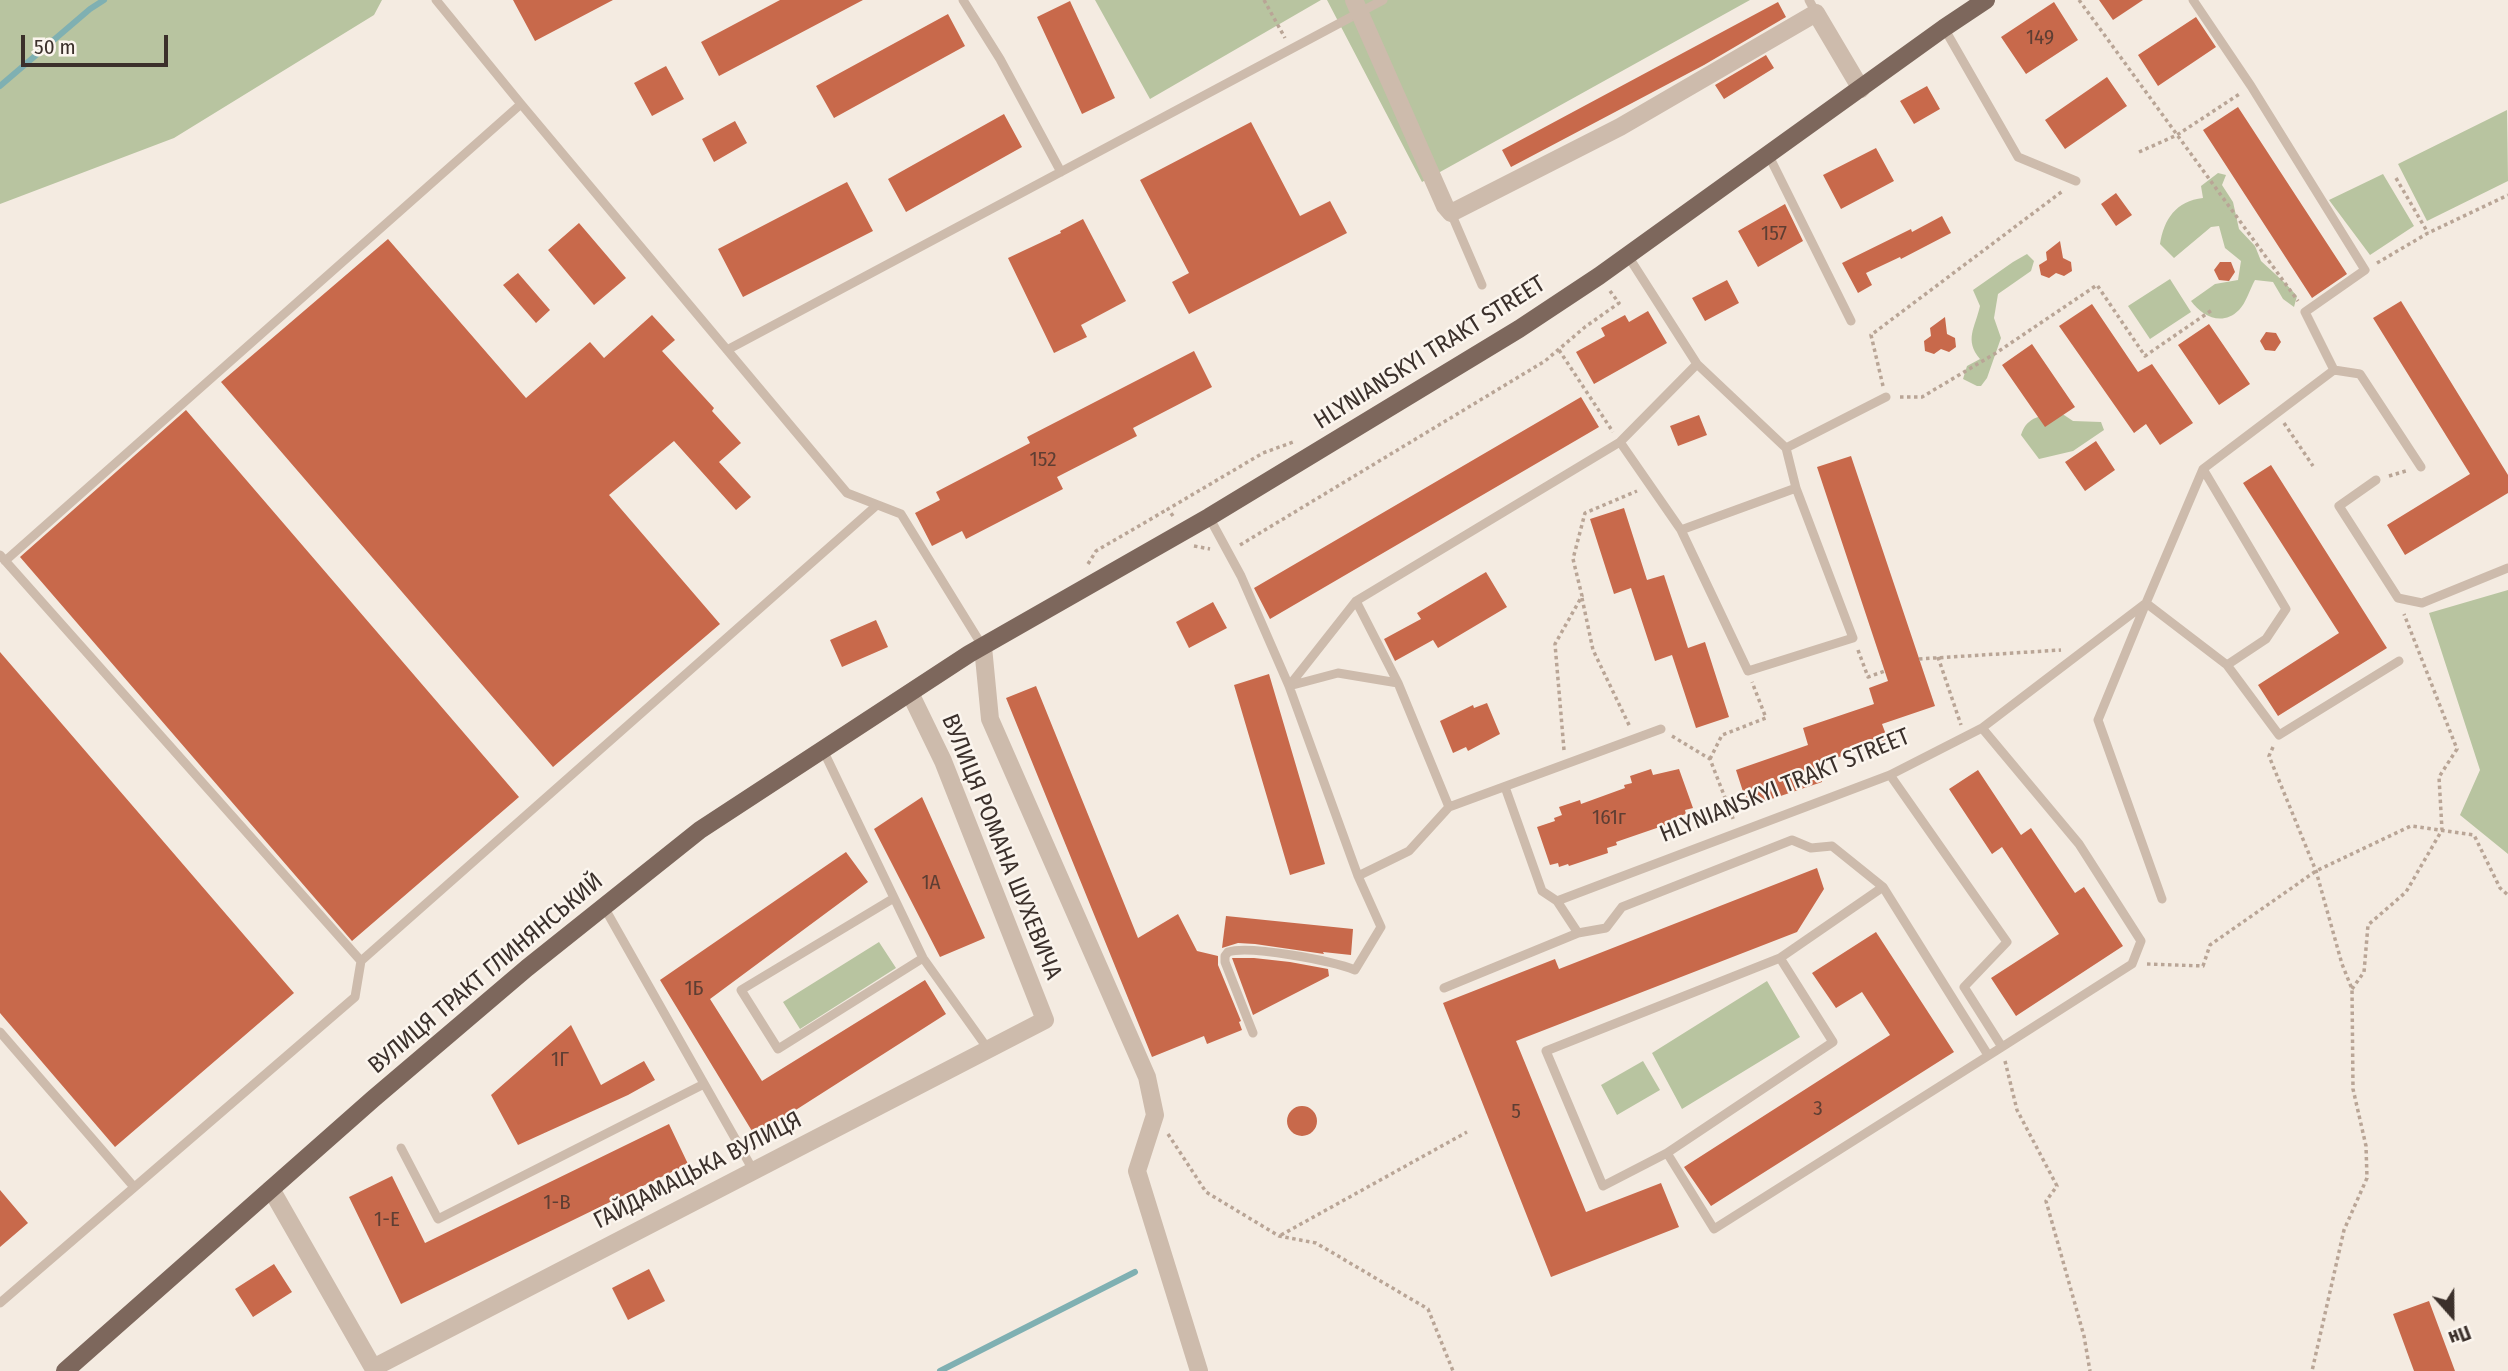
<!DOCTYPE html>
<html>
<head>
<meta charset="utf-8">
<style>
  body { margin:0 }
  #map { position:relative; width:2508px; height:1371px; overflow:hidden; background:#f4ebe1; font-family:"Fira Sans Condensed",sans-serif }
  canvas { display:block }
  .north { position:absolute; left:2417px; top:1280px; width:70px; height:70px; -webkit-text-stroke:5px #fbf5ee; paint-order:stroke; rotate:159deg; font-size:19px; font-weight:700; line-height:28px; text-align:center; color:#3b302b }
  .north::after { content:''; display:block; margin:auto; width:24px; height:32px; background:#3b302b; clip-path:polygon(50% 0,100% 100%,50% 72%,0 100%) }
  .scale { position:absolute; left:21px; top:35px; width:147px; height:32px; box-sizing:border-box; border:4px solid #3b302b; border-top:0; padding-left:9px; font-size:21px; line-height:24px; white-space:nowrap; color:#3b302b; -webkit-text-stroke:5px #fbf5ee; paint-order:stroke }
</style>
</head>
<body>
<div id="map">
<canvas width="2508" height="1371"></canvas>
<div class="north">Пн</div>
<div class="scale">50 m</div>
</div>
<script>
const ctx = document.querySelector('canvas').getContext('2d');
ctx.lineJoin = 'round';
function fill(path, color) {
  ctx.fillStyle = color;
  ctx.fill(path, 'evenodd');
}
function trace(path, color, width, dash) {
  ctx.strokeStyle = color;
  ctx.lineWidth = width;
  ctx.lineCap = dash ? 'butt' : 'round';
  ctx.setLineDash(dash || []);
  ctx.stroke(path);
}
function label(font, color, halo, rows, align = 'center') {
  ctx.font = font + ' "Fira Sans Condensed",sans-serif';
  ctx.lineWidth = 5;
  ctx.setLineDash([]);
  ctx.textBaseline = 'middle';
  ctx.strokeStyle = halo;
  ctx.fillStyle = color;
  for (const [text, x, y, turn = 0] of rows) {
    ctx.save();
    ctx.translate(x, y);
    ctx.rotate((+turn || 0) * Math.PI / 180);
    ctx.textAlign = isNaN(turn) ? turn : align;
    if (halo) ctx.strokeText(text, 0, 0);
    ctx.fillText(text, 0, 0);
    ctx.restore();
  }
}
fill(new Path2D(`
  M0 0H382L374 15 174 138 0 204Z
  M1095 0H1321L1150 99Z
  M1327 0H1750L1422 182Z
  M2507 110 2508 181 2427 221 2398 164Z
  M2218 173 2226 175 2222 185 2233 202 2239 229 2255 246 2261 261 2286 284 2297 296 2294 307 2283 299 2273 282 2255 280C2250 289 2246 303 2239 310 2222 327 2202 316 2191 301L2215 284 2238 280 2241 261 2225 248 2219 226 2211 227 2174 258 2160 244C2164 219 2176 201 2203 198L2201 186Z
  M2383 174 2414 226 2370 255 2329 200Z
  M2027 254 2034 261 2031 271 1998 294 1994 318 2001 338 1987 378 1981 386H1977L1963 379 1967 366 1980 359C1964 340 1975 328 1980 306L1973 290 2013 262Z
  M2170 279 2191 312 2150 339 2128 306Z
  M2061 413 2073 421 2101 422 2104 430 2073 451 2039 459 2021 435C2027 416 2042 415 2061 413Z
  M2508 590V854L2460 815 2480 770 2429 613Z
  M879 942 896 968 800 1029 783 1002Z
  M1767 981 1800 1037 1682 1109 1652 1053Z
  M1643 1061 1660 1090 1617 1115 1601 1085Z`), '#b8c4a0');
trace(new Path2D(`
  M0 86 90 9 104 0
  M940 1371 1135 1272`), '#7fb0b2', 6);
fill(new Path2D(`
  M513 0H613L535 41Z
  M780 0H863L719 76 701 42Z
  M2099 0H2143L2113 20Z
  M1070 1 1115 98 1082 114 1037 17Z
  M1778 2 1786 17 1704 65 1511 167 1502 150Z
  M2054 2 2078 40 2026 74 2001 37Z
  M948 14 965 46 834 118 816 86Z
  M2196 17 2216 47 2158 86 2138 55Z
  M1766 55 1774 68 1724 99 1715 85Z
  M666 66 684 99 652 116 634 83Z
  M2107 77 2127 106 2065 149 2045 120Z
  M1927 86 1940 109 1914 124 1900 101Z
  M2238 107 2347 274 2312 298 2203 130Z
  M1004 114 1022 147 906 212 888 179Z
  M735 121 747 143 714 162 702 139Z
  M1251 122 1300 216 1330 201 1347 233 1189 314 1172 282 1189 273 1140 180Z
  M1876 148 1894 181 1841 209 1823 175Z
  M847 182 873 231 743 297 718 249Z
  M2116 193 2132 215 2116 226 2101 204Z
  M1785 204 1803 241 1758 267 1738 231Z
  M1942 216 1951 233 1901 259 1900 257 1866 273 1872 285 1858 293 1842 263 1911 229 1912 232Z
  M1083 219 1126 301 1081 325 1087 337 1054 353 1008 258 1061 233 1060 231Z
  M579 223 626 278 594 305 548 250Z
  M388 239 526 398 590 342 604 358 652 315 675 340 662 351 714 408 712 411 741 443 719 462 751 497 736 510 674 441 609 495 720 624 553 767 221 382Z
  M2060 241 2063 258 2071 262 2072 271 2064 276 2056 273 2049 278 2041 275 2039 265 2047 260 2046 252Z
  M2220 262H2231L2235 272 2229 281 2219 280 2214 270Z
  M518 273 550 310 536 323 503 285Z
  M1727 280 1739 303 1705 321 1692 298Z
  M2401 301 2508 475V493L2405 555 2387 525 2470 474 2373 318Z
  M2092 304 2138 372 2152 364 2193 423 2160 445 2146 424 2134 433 2059 326Z
  M1648 311 1667 343 1594 384 1576 352 1605 336 1601 328 1625 315 1629 322Z
  M1945 317 1947 334 1955 338 1956 347 1949 352 1941 349 1934 354 1925 351 1924 341 1931 336 1930 328Z
  M2209 324 2250 384 2219 405 2178 345Z
  M2266 332 2276 333 2281 342 2275 351 2265 350 2260 341Z
  M2032 344 2075 407 2045 427 2002 365Z
  M1194 351 1212 387 1133 428 1137 436 1057 477 1063 489 966 539 962 531 932 546 915 513 940 500 936 492 1030 443 1027 437Z
  M1581 397 1599 427 1270 619 1254 588Z
  M186 410 519 797 352 941 20 557Z
  M1699 415 1707 435 1678 446 1670 426Z
  M2096 441 2115 470 2085 491 2065 462Z
  M1851 456 1935 706 1882 724 1888 740 1816 765 1822 782 1748 807 1736 770 1808 745 1803 728 1874 704 1869 688 1888 681 1817 467Z
  M2271 465 2387 648 2278 716 2258 685 2339 633 2243 483Z
  M1624 508 1647 580 1664 575 1688 648 1705 642 1729 717 1696 728 1672 655 1655 661 1631 588 1614 594 1590 519Z
  M1486 572 1507 607 1438 648 1433 640 1395 661 1384 639 1421 619 1417 613Z
  M1213 602 1227 628 1189 648 1176 622Z
  M876 620 888 647 842 667 830 640Z
  M0 652 294 993 115 1147 0 1013Z
  M1269 674 1325 864 1290 875 1234 685Z
  M1036 686 1138 938 1178 914 1197 951 1218 956V965L1241 1021 1239 1022 1242 1030 1207 1044 1204 1036 1152 1057 1006 698Z
  M1487 703 1500 734 1468 751 1466 747 1453 753 1440 721 1473 705 1474 708Z
  M1651 769 1653 775 1679 769 1693 808 1685 810 1686 814 1676 817 1677 821 1616 842 1617 845 1607 848 1608 853 1569 866 1568 864 1559 867 1558 863 1550 865 1537 827 1555 821 1554 818 1562 815 1559 807 1580 800 1581 804 1625 788 1624 785 1632 783 1630 776Z
  M1978 770 2021 835 2031 828 2075 893 2084 887 2123 946 2016 1016 1991 978 2059 934 2002 847 1992 854 1949 789Z
  M922 797 985 938 940 957 874 829Z
  M846 852 868 882 710 999 762 1081 925 980 946 1014 755 1136 660 980Z
  M1817 868 1824 889 1797 932 1516 1041 1586 1212 1661 1183 1679 1227 1551 1277 1443 1003 1555 959 1559 969Z
  M1226 916 1353 929 1351 955 1323 952 1324 954 1255 944 1238 943 1222 948Z
  M1876 932 1954 1052 1711 1206 1684 1167 1890 1035 1862 992 1836 1008 1812 973Z
  M1232 958H1254L1290 962 1328 969 1329 976 1253 1015Z
  M571 1025 601 1085 644 1061 655 1080 628 1095 518 1145 491 1095Z
  M1287 1121a15 15 0 1 1 30 0a15 15 0 1 1-30 0Z
  M669 1124 688 1164 401 1304 349 1197 392 1176 425 1243Z
  M0 1190 28 1223 0 1247Z
  M274 1264 292 1292 253 1317 235 1289Z
  M649 1269 665 1301 628 1320 612 1288Z
  M2429 1301 2455 1371H2414L2393 1314Z`), '#c8694b');
trace(new Path2D(`
  M1264 0 1285 38
  M2079 0 2298 301
  M2139 152 2177 135 2241 93
  M2396 178 2428 233
  M2377 263 2428 233 2508 195
  M1559 350 1613 432
  M1883 386 1871 335 2064 190
  M1900 397H1922L1996 353 2097 285 2145 356 2212 310
  M2284 423 2313 466
  M2389 476 2409 470
  M1173 516 1168 509 1263 453 1296 441
  M1240 545 1545 361 1585 327 1619 303 1610 291
  M1194 546 1210 549
  M1088 564 1096 551 1168 509
  M1582 598 1593 650 1630 727
  M1858 650 1868 677 1885 671
  M1938 657 1961 725
  M1919 659 2061 650
  M1672 736 1710 759 1734 821
  M2273 747 2269 756 2316 871 2342 964 2352 989 2353 1089 2366 1146 2367 1178 2344 1230 2312 1371
  M1564 750 1555 644 1582 596 1573 559 1585 513 1637 491
  M1710 759 1722 735 1766 718 1752 682
  M2147 964 2203 966 2210 945 2316 871 2411 826 2474 835 2500 888 2508 895
  M2352 989 2364 972 2368 925 2406 892 2442 830 2439 777 2457 749 2404 614
  M2005 1061 2017 1110 2057 1186 2046 1201 2084 1336 2090 1371
  M1168 1134 1206 1192 1279 1236 1316 1243 1428 1309 1453 1371
  M1281 1235 1467 1132`), '#b9a596', 3.5, [3.5, 3.5]);
trace(new Path2D(`
  M436 0 521 104 847 493 901 514 983 647
  M963 0 1000 59 1061 172
  M1809 0 1816 13
  M1944 28 2018 157 2076 181
  M1768 154 1851 321
  M1451 213 1482 285
  M1628 256 1697 364 1620 442 1681 530
  M727 350 1383 0
  M1697 364 1786 448 1796 488
  M2334 370 2360 374 2421 467
  M1786 448 1886 397
  M2203 469 2286 609 2266 639 2227 665 2279 735 2399 661
  M2376 480 2339 506 2398 598 2422 603 2508 568
  M1796 488 1853 638 1748 671 1681 530Z
  M1209 517 1241 576 1289 686 1338 673 1398 683 1449 807 1661 729
  M0 555 361 961
  M5 561 521 104
  M1356 601 1398 683
  M823 750 923 958 988 1049
  M1890 775 2007 942 1964 987 2002 1047 2132 964 2141 941 2079 844 1982 728
  M1505 787 1542 891 1557 901 1578 933 1606 928 1622 907 1792 840 1811 848 1832 846 1883 887 1780 958 1833 1042 1667 1153 1714 1229 2002 1047
  M1358 876 1409 851 1449 807
  M1883 887 1988 1055
  M894 898 741 990 778 1049 923 958
  M2162 899 2098 720 2146 603 2227 665
  M1557 901 1890 775 1982 728 2146 603 2203 469 2334 370 2305 312 2365 270 2251 86 2193 0
  M604 907 753 1170
  M1444 988 1578 933
  M0 1032 134 1187
  M1253 1033 1225 962V956L1228 952C1250 945 1333 961 1355 970L1381 927 1358 876 1289 686 1356 601 1620 442
  M401 1148 438 1219 704 1084
  M1667 1153 1603 1186 1546 1051 1780 958
  M0 1303 355 997 361 961 877 505`), '#cdbbac', 9);
trace(new Path2D(`
  M1354 0 1445 206 1451 213 1620 127 1816 13 1861 89
  M983 647 990 719 1147 1077 1155 1115 1137 1171 1199 1371
  M271 1189 375 1371
  M373 1368 1045 1020 943 761 910 693`), '#cdbbac', 18);
trace(new Path2D(`
  M65 1371 373 1099 527 968 700 830 969 654 1209 517 1519 329 1599 276 1944 28 1986 0`), '#7d675c', 18);
label('21px', '#5e3e33', null, [
  ["149",2040,38],
  ["157",1774,234],
  ["152",1043,460],
  ["161г",1609,818],
  ["1А",931,883],
  ["1Б",694,989],
  ["1Г",560,1060],
  ["3",1818,1109],
  ["5",1516,1112],
  ["1-В",557,1203],
  ["1-Е",387,1220]
]);
label('24px', '#3b302b', '#fbf5ee', [
  ["HLYNIANSKYI TRAKT STREET",1430,353,-32],
  ["HLYNIANSKYI TRAKT STREET",1785,786,-22],
  ["ВУЛИЦЯ РОМАНА ШУХЕВИЧА",1001,847,68],
  ["ВУЛИЦЯ ТРАКТ ГЛИНЯНСЬКИЙ",486,974,-40],
  ["ГАЙДАМАЦЬКА ВУЛИЦЯ",698,1171,-27]
]);
</script>
</body>
</html>
